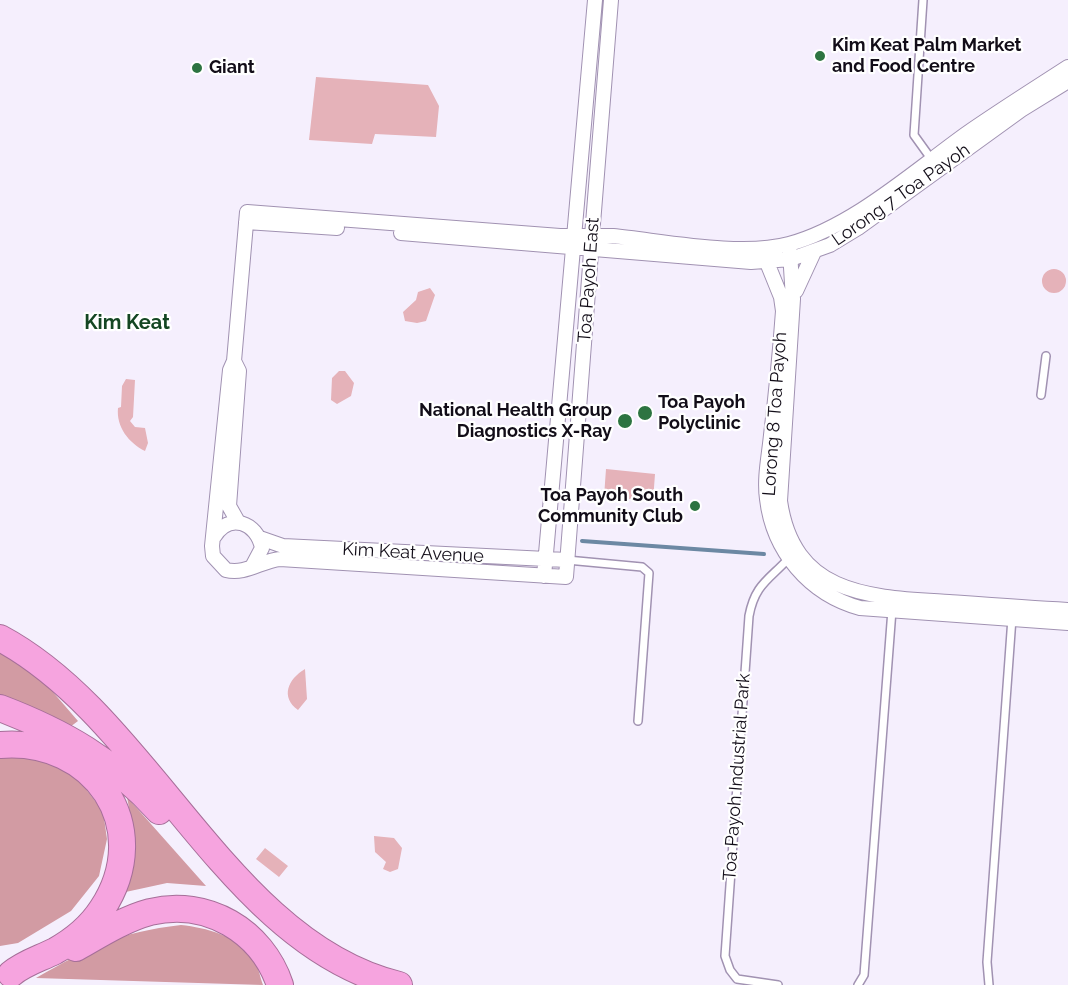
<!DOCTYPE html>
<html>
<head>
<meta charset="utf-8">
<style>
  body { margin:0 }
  canvas { display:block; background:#f5effd }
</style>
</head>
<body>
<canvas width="1068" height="985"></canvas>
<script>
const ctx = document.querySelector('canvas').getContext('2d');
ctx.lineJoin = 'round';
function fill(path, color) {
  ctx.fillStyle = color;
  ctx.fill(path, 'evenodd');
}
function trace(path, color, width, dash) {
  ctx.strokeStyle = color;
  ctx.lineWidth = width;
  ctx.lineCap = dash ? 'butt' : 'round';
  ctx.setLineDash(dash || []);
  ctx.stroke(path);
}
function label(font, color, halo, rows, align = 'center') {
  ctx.font = font + ' Raleway,sans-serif';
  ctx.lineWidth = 4.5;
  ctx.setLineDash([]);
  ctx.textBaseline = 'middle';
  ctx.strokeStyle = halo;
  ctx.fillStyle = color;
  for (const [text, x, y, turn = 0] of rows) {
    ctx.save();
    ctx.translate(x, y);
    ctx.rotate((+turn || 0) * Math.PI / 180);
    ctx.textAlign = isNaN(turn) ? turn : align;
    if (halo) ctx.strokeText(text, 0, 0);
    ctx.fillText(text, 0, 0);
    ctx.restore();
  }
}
fill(new Path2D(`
  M316 77 428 85 439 106 436 137 375 134 372 144 309 140Z
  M1042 281a12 12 0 1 1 24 0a12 12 0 1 1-24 0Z
  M430 288 435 295 426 321 417 323 405 321 403 312 416 300 418 292Z
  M339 371H345L354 383 351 396 337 404 331 400 332 378Z
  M126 379 135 380 133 417 130 421 135 427 145 428 148 443 145 451C129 443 116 427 118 408L121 407 122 386Z
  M606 469 655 474 653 501 604 497Z
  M305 669 307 699 298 710C280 697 288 679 305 669Z
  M374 836 394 838 402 848 398 869 390 872 383 869 386 862 375 852Z
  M265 848 288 866 279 877 256 859Z`), '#e5b2b9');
fill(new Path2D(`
  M0 651 46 684 78 721 70 727 0 695Z
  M0 757 44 759 75 775 103 811 107 839 99 876 71 911 18 943 0 946Z
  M127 797 206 886 167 883 121 893C136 859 134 833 127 797Z
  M181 925C207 928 235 935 253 958 258 965 260 977 263 985L36 978C89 948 119 932 181 925Z`), '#d29ba3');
trace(new Path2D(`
  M582 541 764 554`), '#6c88a3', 4);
const service = new Path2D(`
  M923 0 914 135 932 160
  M1041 395 1046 356
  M567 560 642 567 649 573 638 721
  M778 985 737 979 730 970 725 956 749 616C755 584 769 580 789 558
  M858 985 864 975 892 610
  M989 985 987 962 1012 618`);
const minor = new Path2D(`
  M611 0 592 236 590 266 566 577 280 559C261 561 245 575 226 570L213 556 212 546 230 370 234 361 247 212 560 236H613C663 241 741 257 789 244 852 227 913 172 966 134 999 111 1034 89 1068 67
  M246 222 337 228
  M401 233 751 262 791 259 830 245 858 228 1021 110 1068 81
  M790 252 793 299 780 501C794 597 872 597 949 602 989 605 1028 608 1068 610
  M766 260 781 297 783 311C780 352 776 394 771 435 769 456 764 478 767 499 773 551 809 594 860 608L1068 623
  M796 291 814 252
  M234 361 239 371 229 506 238 522
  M214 537C229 512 257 522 262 548L253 565
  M260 538 283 546 567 560
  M544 576 595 0`);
const motorway = new Path2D(`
  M0 638C150 718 228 944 399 985
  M0 708C63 732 114 761 159 811
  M0 745C94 737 156 827 102 909 91 926 73 941 55 951 39 959 24 963 11 974
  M76 948C99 935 124 919 150 912 207 898 262 931 280 985`);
trace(service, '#a192b2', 10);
trace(minor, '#a192b2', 16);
trace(motorway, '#a66f99', 28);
trace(service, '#fff', 7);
trace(minor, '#fff', 14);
trace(motorway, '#f6a4df', 26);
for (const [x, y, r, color] of [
  [820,56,6,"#2d7441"],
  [197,68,6,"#2d7441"],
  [645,413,8,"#2d7441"],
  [625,421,8,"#2d7441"],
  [695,506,6,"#2d7441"]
]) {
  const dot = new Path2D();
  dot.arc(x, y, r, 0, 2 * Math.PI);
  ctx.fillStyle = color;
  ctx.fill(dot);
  trace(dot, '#fff', 2);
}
label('bold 18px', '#120d18', '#fff', [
  ["Kim Keat Palm Market",832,46],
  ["and Food Centre",832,67],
  ["Giant",209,68],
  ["Toa Payoh",658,403],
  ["Polyclinic",658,424],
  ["National Health Group",612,411,"right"],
  ["Diagnostics X-Ray",612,432,"right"],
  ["Toa Payoh South",683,496,"right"],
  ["Community Club",683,517,"right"]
], 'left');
label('18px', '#120d18', '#fff', [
  ["Lorong 7 Toa Payoh",901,195,-35],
  ["Toa Payoh East",589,280,-86],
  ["Lorong 8 Toa Payoh",775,414,-86],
  ["Kim Keat Avenue",413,553,3],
  ["Toa Payoh Industrial Park",737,777,-86]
]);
label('bold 20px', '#144623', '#fff', [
  ["Kim Keat",127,323]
]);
</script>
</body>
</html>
